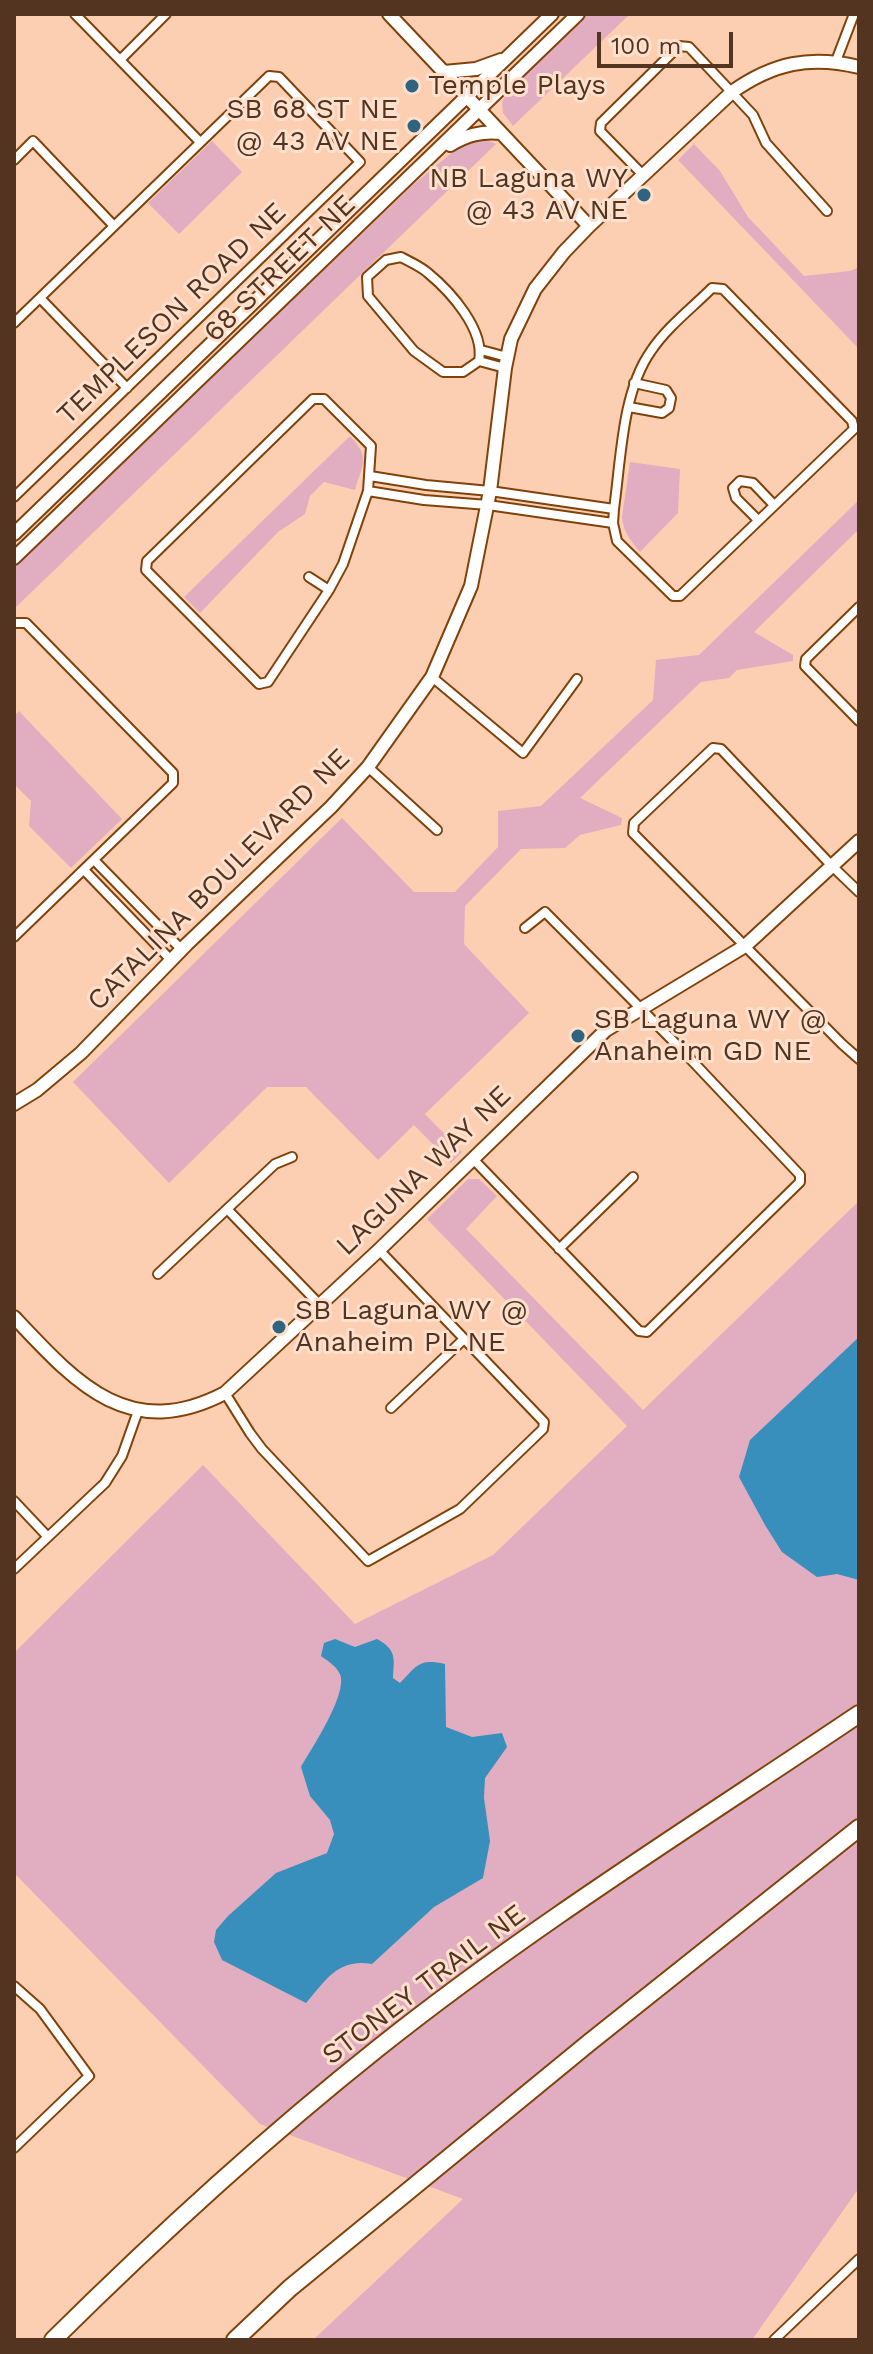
<!DOCTYPE html>
<html>
<head>
<meta charset="utf-8">
<style>
  body { margin:0 }
  #map { position:relative; width:873px; height:2354px; overflow:hidden; background:#fccfb2; font-family:"Work Sans",sans-serif }
  canvas { display:block }
  .frame { position:absolute; inset:0; border:16px solid #523420; pointer-events:none }
  .scale { position:absolute; left:597px; top:32px; width:136px; height:36px; box-sizing:border-box; border:4px solid #523420; border-top:0; padding-left:10px; font-size:24px; line-height:28px; white-space:nowrap; color:#523420; -webkit-text-stroke:6px #ffe0cd; paint-order:stroke }
</style>
</head>
<body>
<div id="map">
<canvas width="873" height="2354"></canvas>
<div class="frame"></div>
<div class="scale">100 m</div>
</div>
<script>
const ctx = document.querySelector('canvas').getContext('2d');
ctx.lineJoin = 'round';
function fill(path, color) {
  ctx.fillStyle = color;
  ctx.fill(path, 'evenodd');
}
function trace(path, color, width, dash) {
  ctx.strokeStyle = color;
  ctx.lineWidth = width;
  ctx.lineCap = dash ? 'butt' : 'round';
  ctx.setLineDash(dash || []);
  ctx.stroke(path);
}
function label(font, color, halo, rows, align = 'center') {
  ctx.font = font + ' "Work Sans",sans-serif';
  ctx.lineWidth = 6;
  ctx.setLineDash([]);
  ctx.textBaseline = 'middle';
  ctx.strokeStyle = halo;
  ctx.fillStyle = color;
  for (const [text, x, y, turn = 0] of rows) {
    ctx.save();
    ctx.translate(x, y);
    ctx.rotate((+turn || 0) * Math.PI / 180);
    ctx.textAlign = isNaN(turn) ? turn : align;
    if (halo) ctx.strokeText(text, 0, 0);
    ctx.fillText(text, 0, 0);
    ctx.restore();
  }
}
fill(new Path2D(`
  M589 14H630L513 126 503 113 502 102 508 92Z
  M484 139 496 144 14 609V567L414 184 461 145 469 141Z
  M212 141 242 172 179 234 148 203Z
  M694 144 720 171 748 217 804 276 850 271 859 267V349L678 160Z
  M350 436C371 458 362 464 355 490L324 482 310 496 305 514 278 532 200 613 184 597Z
  M630 462 680 469 678 513 640 552C631 541 623 532 622 517Z
  M859 500V534L856 532 754 632 793 655V661L737 670 729 678 701 682 580 798 622 818 621 825 580 835 565 848 521 849 465 906 464 944 529 1013 425 1114 462 1152 451 1163 414 1125 378 1160 306 1087H267L169 1183 73 1082 342 818 414 892H455L498 847V811L541 806 653 700 656 660 699 655Z
  M19 711 122 819 71 868 29 826 31 801 14 784V716Z
  M468 1179H479L497 1196 466 1229 643 1410 859 1201V2188L752 2340H313L463 2199 260 2124 14 1873V1653L203 1465 355 1624 493 1555 627 1426 427 1219Z`), '#e1adc0');
fill(new Path2D(`
  M859 1337V1580L837 1574 817 1577 782 1552 765 1525 739 1477 750 1440Z
  M335 1639 355 1647 377 1639C397 1650 394 1658 393 1678L400 1683C417 1666 418 1658 445 1664L446 1727 472 1737 502 1733 507 1747 485 1778 484 1798 490 1841 483 1878 434 1907 372 1964C338 1958 326 1980 306 2003L222 1960 214 1942 216 1930 228 1916 276 1873 327 1853 334 1834 330 1820 310 1796 301 1767C312 1748 348 1694 340 1674 336 1666 328 1661 321 1656L324 1643Z`), '#388fbb');
const street = new Path2D(`
  M75 14 200 142
  M120 60 166 14
  M836 61 854 14
  M14 160 33 141 114 226
  M643 175 600 131 601 123 679 46 689 47 753 115 766 143 827 211
  M401 257C410 262 420 266 428 273 451 292 485 330 479 361L463 372H443L414 351 368 296 367 277 386 260Z
  M712 288 723 289 852 421 854 429 680 596H673L617 541 613 523 614 509C621 459 622 392 651 351 667 327 692 308 712 288Z
  M40 298 127 388
  M14 323 269 76 279 77 360 162 14 497
  M481 350 507 357
  M479 361 505 368
  M313 399H324L371 446 368 491 343 564 329 590 268 682 259 684 146 570 147 561Z
  M629 407 662 413 669 408 671 398 666 390 634 383
  M370 476 426 485 490 491 614 509
  M368 491 424 500 488 505 613 523
  M758 520 736 498 733 488 740 481 753 483 774 505
  M309 577 329 590
  M859 607 806 659 805 666 859 721
  M14 623H26L173 773V783L14 937
  M432 677 523 753 577 679
  M368 767 437 830
  M94 860 182 950
  M84 870 171 960
  M859 892 832 866 721 749 713 748 634 823 633 833 842 1044 859 1059
  M473 1159 639 1331 647 1332 800 1182V1175L680 1048 545 912 525 928
  M227 1209 320 1305
  M559 1249 633 1177
  M158 1274 275 1164 292 1157
  M225 1393 250 1433 262 1449 368 1561 460 1509 543 1429 544 1422 379 1250
  M391 1408 464 1339
  M14 1501 48 1537
  M14 1569 105 1483 122 1456 138 1411
  M14 1986 40 2009 89 2076 14 2148
  M774 2340 859 2259`);
const secondary = new Path2D(`
  M389 14 589 226
  M444 72 476 69 501 60
  M450 145C467 135 481 131 501 133
  M14 534 552 14
  M14 558 578 14
  M14 1104 37 1090 81 1053 187 944 331 807 368 767 432 677 471 586 490 491 505 368 511 339 535 289 564 252 589 226 732 92C773 63 810 55 859 67
  M14 1317C76 1383 129 1443 225 1393L379 1250 606 1030 745 946 859 841`);
const highway = new Path2D(`
  M53 2340C156 2238 264 2139 377 2049 530 1927 697 1823 859 1714
  M235 2340 290 2288 590 2042 859 1828`);
trace(street, '#81420a', 12);
trace(secondary, '#81420a', 16);
trace(highway, '#81420a', 20);
trace(street, '#fff', 8);
trace(secondary, '#fff', 12);
trace(highway, '#fff', 16);
for (const [x, y, r, color] of [
  [412,86,8,"#2f6380"],
  [414,126,8,"#2f6380"],
  [644,195,8,"#2f6380"],
  [578,1036,8,"#2f6380"],
  [279,1327,8,"#2f6380"]
]) {
  const dot = new Path2D();
  dot.arc(x, y, r, 0, 2 * Math.PI);
  ctx.fillStyle = color;
  ctx.fill(dot);
  trace(dot, '#ffe0cd', 3);
}
label('28px', '#523420', '#ffe0cd', [
  ["Temple Plays",428,86],
  ["SB 68 ST NE",398,110,"right"],
  ["@ 43 AV NE",398,142,"right"],
  ["NB Laguna WY",628,179,"right"],
  ["@ 43 AV NE",628,211,"right"],
  ["SB Laguna WY @",594,1020],
  ["Anaheim GD NE",594,1052],
  ["SB Laguna WY @",295,1311],
  ["Anaheim PL NE",295,1343]
], 'left');
label('28px', '#523420', '#ffe0cd', [
  ["68 STREET NE",280,269,-44],
  ["TEMPLESON ROAD NE",172,314,-44],
  ["CATALINA BOULEVARD NE",219,880,-45],
  ["LAGUNA WAY NE",424,1171,-44],
  ["STONEY TRAIL NE",424,1985,-37]
]);
</script>
</body>
</html>
